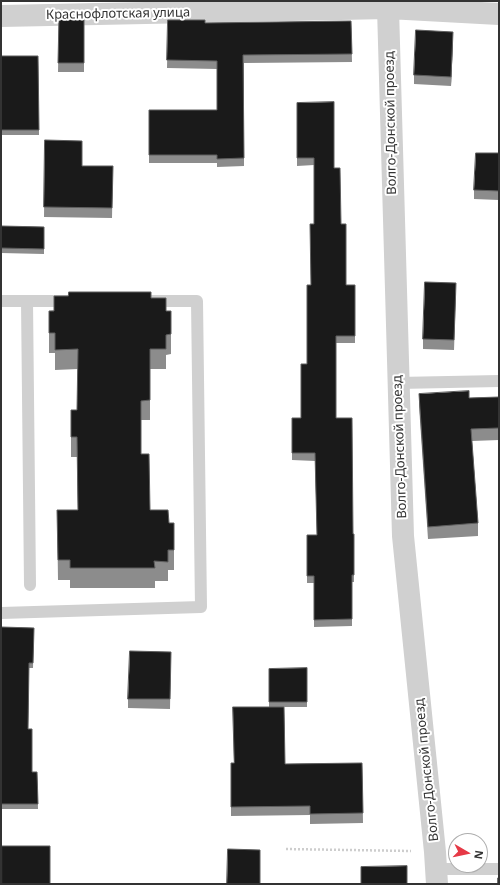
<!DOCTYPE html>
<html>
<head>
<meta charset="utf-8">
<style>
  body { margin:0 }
  #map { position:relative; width:500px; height:885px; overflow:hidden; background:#fff; font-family:"Noto Sans",sans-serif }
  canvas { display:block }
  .frame { position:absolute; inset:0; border:2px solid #333; pointer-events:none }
  .north { position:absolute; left:448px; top:833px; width:40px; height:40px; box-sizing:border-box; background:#fff; border:1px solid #adadad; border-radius:50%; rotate:99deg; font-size:11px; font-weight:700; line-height:16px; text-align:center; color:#333 }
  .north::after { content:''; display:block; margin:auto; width:14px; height:18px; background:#e63946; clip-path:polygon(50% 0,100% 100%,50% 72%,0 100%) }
</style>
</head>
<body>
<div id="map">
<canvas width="500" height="885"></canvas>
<div class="frame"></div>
<div class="north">N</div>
</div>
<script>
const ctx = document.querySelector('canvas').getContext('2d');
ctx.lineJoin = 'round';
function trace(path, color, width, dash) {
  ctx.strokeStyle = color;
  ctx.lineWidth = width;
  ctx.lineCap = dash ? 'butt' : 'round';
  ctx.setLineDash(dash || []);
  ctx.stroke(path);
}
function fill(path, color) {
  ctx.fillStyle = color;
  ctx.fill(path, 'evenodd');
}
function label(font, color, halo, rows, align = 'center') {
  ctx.font = font + ' "Noto Sans",sans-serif';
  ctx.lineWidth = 4;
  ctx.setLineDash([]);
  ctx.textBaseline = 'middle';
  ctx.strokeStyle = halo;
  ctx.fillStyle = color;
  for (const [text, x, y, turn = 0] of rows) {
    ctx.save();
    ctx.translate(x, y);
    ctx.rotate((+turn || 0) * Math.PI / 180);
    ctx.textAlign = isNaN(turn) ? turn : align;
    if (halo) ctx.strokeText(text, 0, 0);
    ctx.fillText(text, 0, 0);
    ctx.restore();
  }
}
trace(new Path2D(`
  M286 849 411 851`), '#cdcdcd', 2.5, [2, 2]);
trace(new Path2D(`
  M1 301H71
  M27 301 30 585
  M398 383 499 381
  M1 613 201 607 197 301H149
  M436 869H499`), '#d0d0d0', 12);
trace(new Path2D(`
  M388 8 403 536 435 852 437 884
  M1 16 388 8 499 14`), '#d0d0d0', 22);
fill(new Path2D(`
  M84 17V72H58L59 18Z
  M168 20 205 23 351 21 352 62 244 63V166L217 167V163H149V110H217V69L167 68Z
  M453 42 451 86 414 84V75Z
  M1 56H38L39 135H1Z
  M297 103 334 168 341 224 346 285H355V343H336V418L353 534H354V582H352V626L314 627V583H307V535H317L315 461 292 460V418H301L307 364 311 285 314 224V165L297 166Z
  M45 140 82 166H113L112 218 44 217Z
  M499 153V200L474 199V190Z
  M1 226 44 227V254L1 253Z
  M456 292 454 350 423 349V339Z
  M151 298 166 311H171V354L166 355V369H150V420H141V454L150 510 169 523H174V570H168V581H155V588H70V580H58L57 510H78L77 457H71V410H77L78 369 55 370V353H49V311Z
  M419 394 469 398 499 397V440L472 441 478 523V536L428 539 419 406Z
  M1 627 34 628 33 668H29L28 729 32 772H37L38 809H1Z
  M171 652 170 709 128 708V699Z
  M307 668V707H284L285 764 362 763 363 823 310 824V815L231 816V763H234L269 707V669Z`), '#8c8c8c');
fill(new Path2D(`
  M453 32V42L451 86V77Z`), '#5f5f5f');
const building = new Path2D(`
  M84 17V63H58L59 18Z
  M168 20H205V23L351 21 352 54 243 55 244 158 217 159V155H149V110H217V61L167 60Z
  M416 30 453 32 451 77 414 75Z
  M1 56H38L39 130H1Z
  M334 102V168H340L341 224H346V285H355V336H336V418H352L353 534H354V575H352V619L314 620V576H307V535H317L315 453H292V418H301V364H307V285H311L310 224H314V158H297V103Z
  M45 140 82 141V166H113L112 208 44 207Z
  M476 153H499V191L474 190Z
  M1 226 44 227V249L1 248Z
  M425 282 456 283 454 340 423 339Z
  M69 292H151V298H166V311H171V334L166 335V349H150V400L141 401V454H149L150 510H168L169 523H174V550H168V562L154 561 155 568H70V560H58L57 510H78L77 437H71V410H77L78 349 55 350V333H49V311H54V296H68Z
  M469 391V398L499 397V428L471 429 478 523 428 527 419 394Z
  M1 627 34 628 33 663H29L28 729H32V772H37L38 804H1Z
  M130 651 171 652 170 699H128Z
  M307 668V702H269V669Z
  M233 707H284L285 764 362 763 363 813 310 814V806L231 807V763H234Z
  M2 846H50V884H2Z
  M228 849 260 850V884H227Z
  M407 866V884H361V867Z
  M498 878H499V884H498Z`);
fill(building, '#1a1a1a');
trace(building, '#5f5f5f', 1);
label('13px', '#333', '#fff', [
  ["Краснофлотская улица",118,14,-1],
  ["Волго-Донской проезд",391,123,-91],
  ["Волго-Донской проезд",400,447,-92],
  ["Волго-Донской проезд",427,770,-96]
]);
</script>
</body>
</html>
